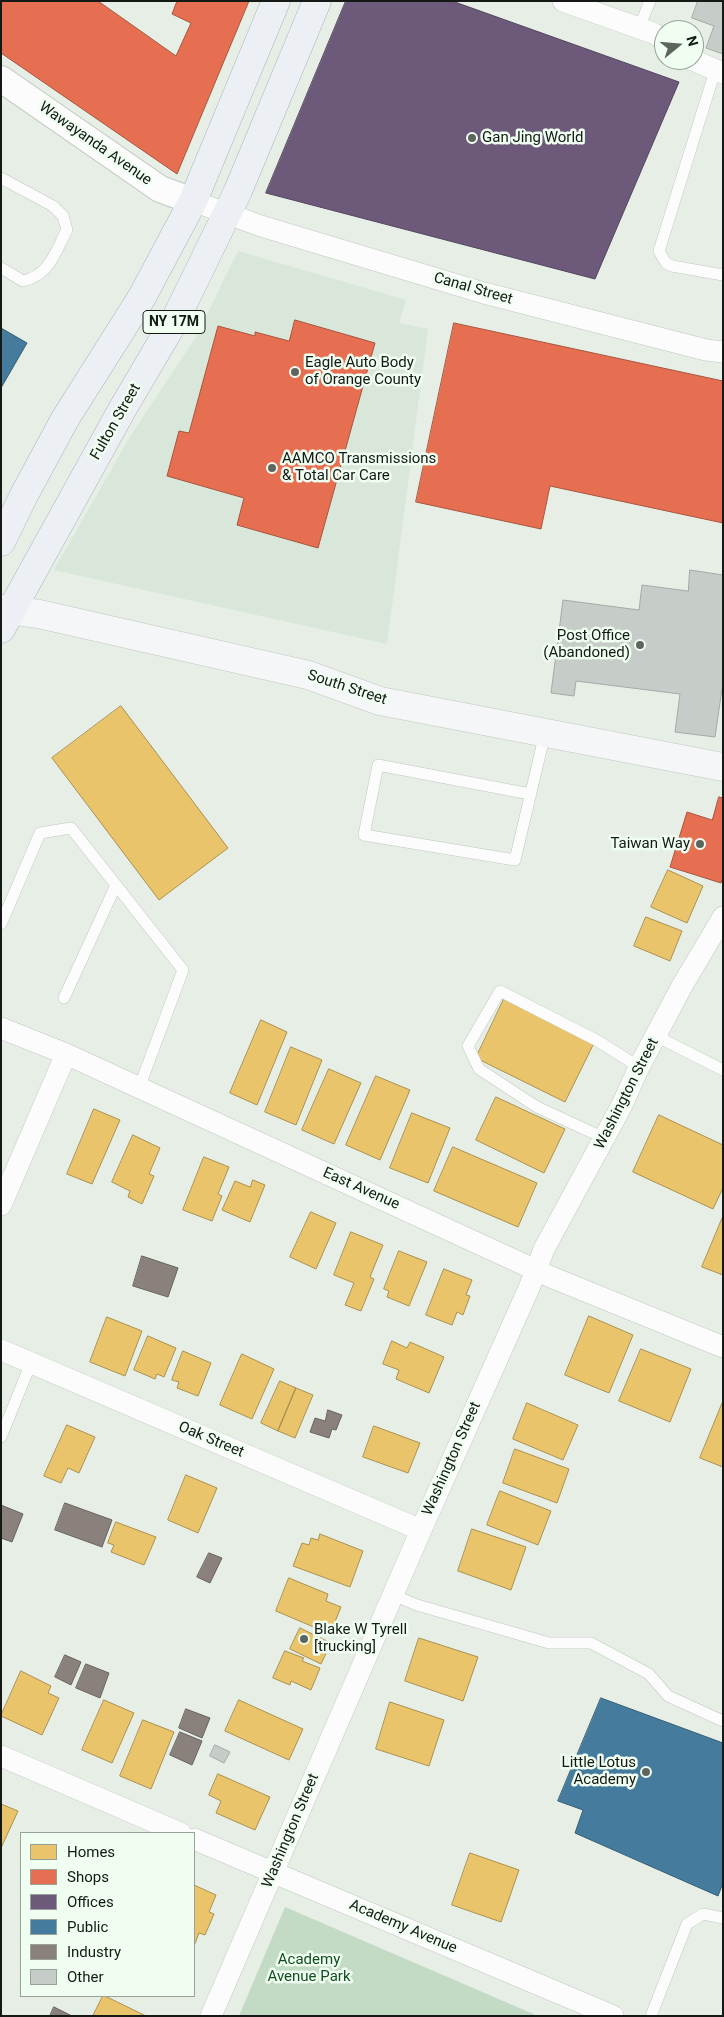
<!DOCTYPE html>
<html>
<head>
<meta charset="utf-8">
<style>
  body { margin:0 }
  #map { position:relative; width:724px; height:2017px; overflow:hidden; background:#e6eee6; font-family:Roboto,sans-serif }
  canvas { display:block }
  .frame { position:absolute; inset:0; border:2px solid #141915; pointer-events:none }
  .legend { position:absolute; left:20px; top:1832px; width:175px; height:165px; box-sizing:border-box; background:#effef1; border:1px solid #97a299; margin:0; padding:6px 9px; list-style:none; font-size:15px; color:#141915 }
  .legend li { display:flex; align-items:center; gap:10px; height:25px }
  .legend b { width:25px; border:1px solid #97a299 }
  .north { position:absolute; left:654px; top:20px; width:50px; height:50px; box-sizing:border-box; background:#effef1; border:1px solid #97a299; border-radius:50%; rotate:73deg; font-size:14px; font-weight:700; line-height:20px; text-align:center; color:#141915 }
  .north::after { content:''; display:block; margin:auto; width:18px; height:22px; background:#5e645e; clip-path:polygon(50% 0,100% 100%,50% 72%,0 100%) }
</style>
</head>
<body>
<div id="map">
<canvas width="724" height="2017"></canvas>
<div class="frame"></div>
<ul class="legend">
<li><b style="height:14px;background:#e9c46a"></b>Homes</li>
<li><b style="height:14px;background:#e76f51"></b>Shops</li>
<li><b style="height:14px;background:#6d597a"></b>Offices</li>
<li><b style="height:14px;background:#457b9d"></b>Public</li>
<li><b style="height:14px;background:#8a817c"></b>Industry</li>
<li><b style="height:14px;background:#c6ccc7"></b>Other</li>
</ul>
<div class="north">N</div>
</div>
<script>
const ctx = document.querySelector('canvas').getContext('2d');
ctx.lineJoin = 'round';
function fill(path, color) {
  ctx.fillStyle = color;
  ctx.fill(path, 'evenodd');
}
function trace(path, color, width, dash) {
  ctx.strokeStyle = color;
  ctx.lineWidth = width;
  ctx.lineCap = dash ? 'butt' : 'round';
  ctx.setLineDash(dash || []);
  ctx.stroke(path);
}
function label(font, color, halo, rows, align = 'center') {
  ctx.font = font + ' Roboto,sans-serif';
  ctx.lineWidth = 5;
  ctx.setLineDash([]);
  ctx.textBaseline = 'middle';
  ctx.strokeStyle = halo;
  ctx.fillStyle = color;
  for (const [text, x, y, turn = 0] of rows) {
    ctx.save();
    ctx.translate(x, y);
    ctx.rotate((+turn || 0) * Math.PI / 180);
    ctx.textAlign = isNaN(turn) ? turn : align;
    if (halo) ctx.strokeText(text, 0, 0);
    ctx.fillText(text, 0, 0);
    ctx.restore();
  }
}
fill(new Path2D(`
  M238 251 406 300 399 323 428 329 387 644 54 570 131 435 196 337Z`), '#d8e7d9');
fill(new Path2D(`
  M285 1907 538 2016H239Z`), '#c3dac5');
const homes = new Path2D(`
  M121 706 228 848 159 900 52 758Z
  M668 870 703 886 687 923 651 907Z
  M646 917 682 931 670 961 634 946Z
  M504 999 594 1043 565 1102 476 1058Z
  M261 1020 287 1032 257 1105 230 1093Z
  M291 1047 322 1060 296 1125 265 1112Z
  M329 1069 361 1083 334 1144 302 1130Z
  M376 1076 410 1090 380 1160 346 1145Z
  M496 1097 565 1129 544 1173 476 1140Z
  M94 1109 120 1120 92 1184 67 1174Z
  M412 1113 450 1128 428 1183 390 1168Z
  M659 1115 723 1145V1188L713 1209 633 1172Z
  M133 1135 160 1148 149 1174 154 1176 142 1204 128 1197 130 1191 112 1182Z
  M453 1147 537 1183 518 1227 434 1191Z
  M204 1157 229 1167 218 1194 222 1196 212 1221 183 1210Z
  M253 1180 265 1185 250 1222 222 1210 235 1181 250 1187Z
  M311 1212 336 1223 316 1269 290 1257Z
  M723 1216V1275L702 1267Z
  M351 1232 383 1245 370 1277 374 1279 361 1311 345 1305 354 1283 334 1275Z
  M399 1251 427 1262 409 1306 387 1297 389 1291 384 1289Z
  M444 1269 472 1280 466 1295 470 1296 463 1315 457 1312 452 1325 426 1315Z
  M589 1316 633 1335 609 1393 565 1375Z
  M107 1317 142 1331 125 1376 90 1362Z
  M148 1336 176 1348 164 1377 157 1374 155 1379 134 1370Z
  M392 1341 407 1348 410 1342 444 1357 429 1393 396 1379 399 1370 383 1364Z
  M641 1349 691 1369 670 1422 619 1401Z
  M183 1351 211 1363 198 1396 177 1388 179 1382 172 1380Z
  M242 1354 274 1369 252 1419 220 1405Z
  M280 1381 296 1388 278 1431 261 1423Z
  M296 1388 313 1395 295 1438 278 1431Z
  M723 1401V1467L700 1458Z
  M527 1403 578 1425 563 1460 513 1439Z
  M67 1425 95 1437 79 1473 68 1468 61 1483 44 1476Z
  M374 1426 420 1443 408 1473 363 1457Z
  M515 1449 569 1469 557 1503 503 1483Z
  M186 1475 217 1488 198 1533 168 1520Z
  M500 1491 551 1511 538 1545 487 1525Z
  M116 1522 156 1537 144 1565 111 1552 114 1545 108 1543Z
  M472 1529 526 1547 511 1590 458 1571Z
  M320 1534 363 1551 350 1587 293 1566 302 1543 309 1545 311 1538 318 1540Z
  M289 1578 328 1594 326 1601 341 1607 330 1634 276 1611Z
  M300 1628 331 1643 321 1664 290 1649Z
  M419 1638 478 1657 463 1701 405 1681Z
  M285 1651 304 1658 302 1661 320 1668 311 1690 291 1681 290 1685 273 1678Z
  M21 1671 51 1686 48 1693 59 1698 42 1735 1 1716Z
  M104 1700 134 1713 112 1763 82 1750Z
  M239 1700 303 1729 289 1760 225 1731Z
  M390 1702 444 1720 429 1766 376 1749Z
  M143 1720 174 1732 151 1789 120 1776Z
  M218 1774 270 1797 255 1830 216 1813 221 1801 209 1795Z
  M1 1804 18 1811 1 1848Z
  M470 1853 519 1870 501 1922 452 1905Z
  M194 1885 216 1895 209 1912 214 1914 205 1935 199 1933 194 1946Z
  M103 1996H105L146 2016H93Z`);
fill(homes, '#e9c46a');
trace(homes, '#a99150', 1);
const shops = new Path2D(`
  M1 1H98L176 56 191 23 172 14 177 1H249L177 174 1 53Z
  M295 320 375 343 318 548 237 525 244 498 167 476 179 431 189 433 218 326 255 336V332L289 341Z
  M454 323 723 381V523L550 486 541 529 416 502Z
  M719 797 723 798V877L721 883 670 867 687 812 712 820Z`);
fill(shops, '#e76f51');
trace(shops, '#a8553f', 1);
const offices = new Path2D(`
  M346 1H452L679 82 595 279 266 193Z`);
fill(offices, '#6d597a');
trace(offices, '#52465c', 1);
const public = new Path2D(`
  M1 328 27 343 1 388Z
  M601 1698 723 1743V1883L718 1896 575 1833 583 1810 558 1801Z`);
fill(public, '#457b9d');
trace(public, '#365e74', 1);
const industry = new Path2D(`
  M142 1256 178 1268 168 1297 133 1286Z
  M328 1410 342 1415 336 1430 332 1429 329 1438 310 1432 315 1418 325 1421Z
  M65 1503 112 1520 102 1547 55 1530Z
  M1 1505 23 1514 12 1542 1 1538Z
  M209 1553 222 1558 210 1583 197 1577Z
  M65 1655 81 1662 71 1685 55 1677Z
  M86 1664 109 1673 100 1698 76 1688Z
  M186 1709 210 1718 202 1738 179 1728Z
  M180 1732 202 1741 192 1765 170 1755Z
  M54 2007 72 2016H50Z`);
fill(industry, '#8a817c');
trace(industry, '#67625d', 1);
const building = new Path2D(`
  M698 1H723V54L706 48 714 26 692 18Z
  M690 570 723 575V682L715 737 675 732 680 694 576 681 574 696 551 693 563 600 639 610 642 585 688 591Z
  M215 1745 230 1752 224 1763 210 1756Z`);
fill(building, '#c6ccc7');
trace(building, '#a4aaa5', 1);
const service = new Path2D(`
  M639 28 650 1
  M715 71 659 251 666 263 672 266 723 275
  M1 178 53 206 63 216 67 230C55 252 50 275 23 281L1 268
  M530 794 378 765 364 835 515 860 542 746 545 732
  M1 924 40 833 71 828 183 970 139 1088
  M64 998 116 885
  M656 1036 723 1070
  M604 1138 537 1107 479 1069 468 1046 500 991 598 1041 639 1067
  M1 1437 31 1363
  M393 1595 417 1605 549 1643H591L649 1674 668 1696 723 1721
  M651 2016 687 1924 703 1914 723 1918`);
const minor = new Path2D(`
  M563 1 653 33 664 40
  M693 60 723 73
  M193 201 261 226 484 293 706 350 723 352
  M1 1028 66 1054 551 1277 723 1347
  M1 1205 66 1054
  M1 1350 421 1530
  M1 1756 180 1833
  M194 1839 613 2016
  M211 2016 421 1530 529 1288 544 1249 622 1105 639 1067 682 986 723 917`);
const tertiary = new Path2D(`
  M1 79 160 189 193 201`);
const secondary = new Path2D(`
  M1 609 39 614 308 675 380 701 723 767`);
const primary = new Path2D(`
  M1 542 24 495 65 419 142 297 193 201 276 1
  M1 629 123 408 176 318 238 191 317 1`);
trace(service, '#c1c7c1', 12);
trace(minor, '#c1c7c1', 22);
trace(tertiary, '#c1c7c1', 28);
trace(secondary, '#c1c7c1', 29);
trace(primary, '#adb3b9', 29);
trace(service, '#fbfcfb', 11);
trace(minor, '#fbfcfb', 21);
trace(tertiary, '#fbfcfb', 26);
trace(secondary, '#f4f6f7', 28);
trace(primary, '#eceff4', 28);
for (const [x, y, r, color] of [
  [472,138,5,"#5e645e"],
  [295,372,5,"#5e645e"],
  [272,468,5,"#5e645e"],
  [640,645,5,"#5e645e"],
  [700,844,5,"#5e645e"],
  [304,1639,5,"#5e645e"],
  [646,1772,5,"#5e645e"]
]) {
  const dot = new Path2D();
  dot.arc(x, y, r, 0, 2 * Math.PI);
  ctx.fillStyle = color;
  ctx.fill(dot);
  trace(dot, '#effef1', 2);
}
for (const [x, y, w] of [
  [174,322,62]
]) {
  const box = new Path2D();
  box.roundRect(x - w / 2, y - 11.5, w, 23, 4);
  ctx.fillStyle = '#effef1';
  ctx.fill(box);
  trace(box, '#141915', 1);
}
label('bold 14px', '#141915', null, [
  ["NY 17M",174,322]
]);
label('15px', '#141915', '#effef1', [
  ["Gan Jing World",482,138],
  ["Eagle Auto Body",305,363],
  ["of Orange County",305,380],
  ["AAMCO Transmissions",282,459],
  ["& Total Car Care",282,476],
  ["Post Office",630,636,"right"],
  ["(Abandoned)",630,653,"right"],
  ["Taiwan Way",690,844,"right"],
  ["Blake W Tyrell",314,1630],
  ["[trucking]",314,1647],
  ["Little Lotus",636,1763,"right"],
  ["Academy",636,1780,"right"]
], 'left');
label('15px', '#141915', '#effef1', [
  ["Wawayanda Avenue",95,144,35],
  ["Canal Street",473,289,16],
  ["Fulton Street",116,422,-60],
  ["South Street",347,688,18],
  ["Washington Street",627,1094,-63],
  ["East Avenue",361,1189,24],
  ["Oak Street",211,1440,23],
  ["Washington Street",452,1459,-66],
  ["Washington Street",291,1831,-67],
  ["Academy Avenue",403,1927,23]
]);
label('15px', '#134e21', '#effef1', [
  ["Academy",309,1960],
  ["Avenue Park",309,1977]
]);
</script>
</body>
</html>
